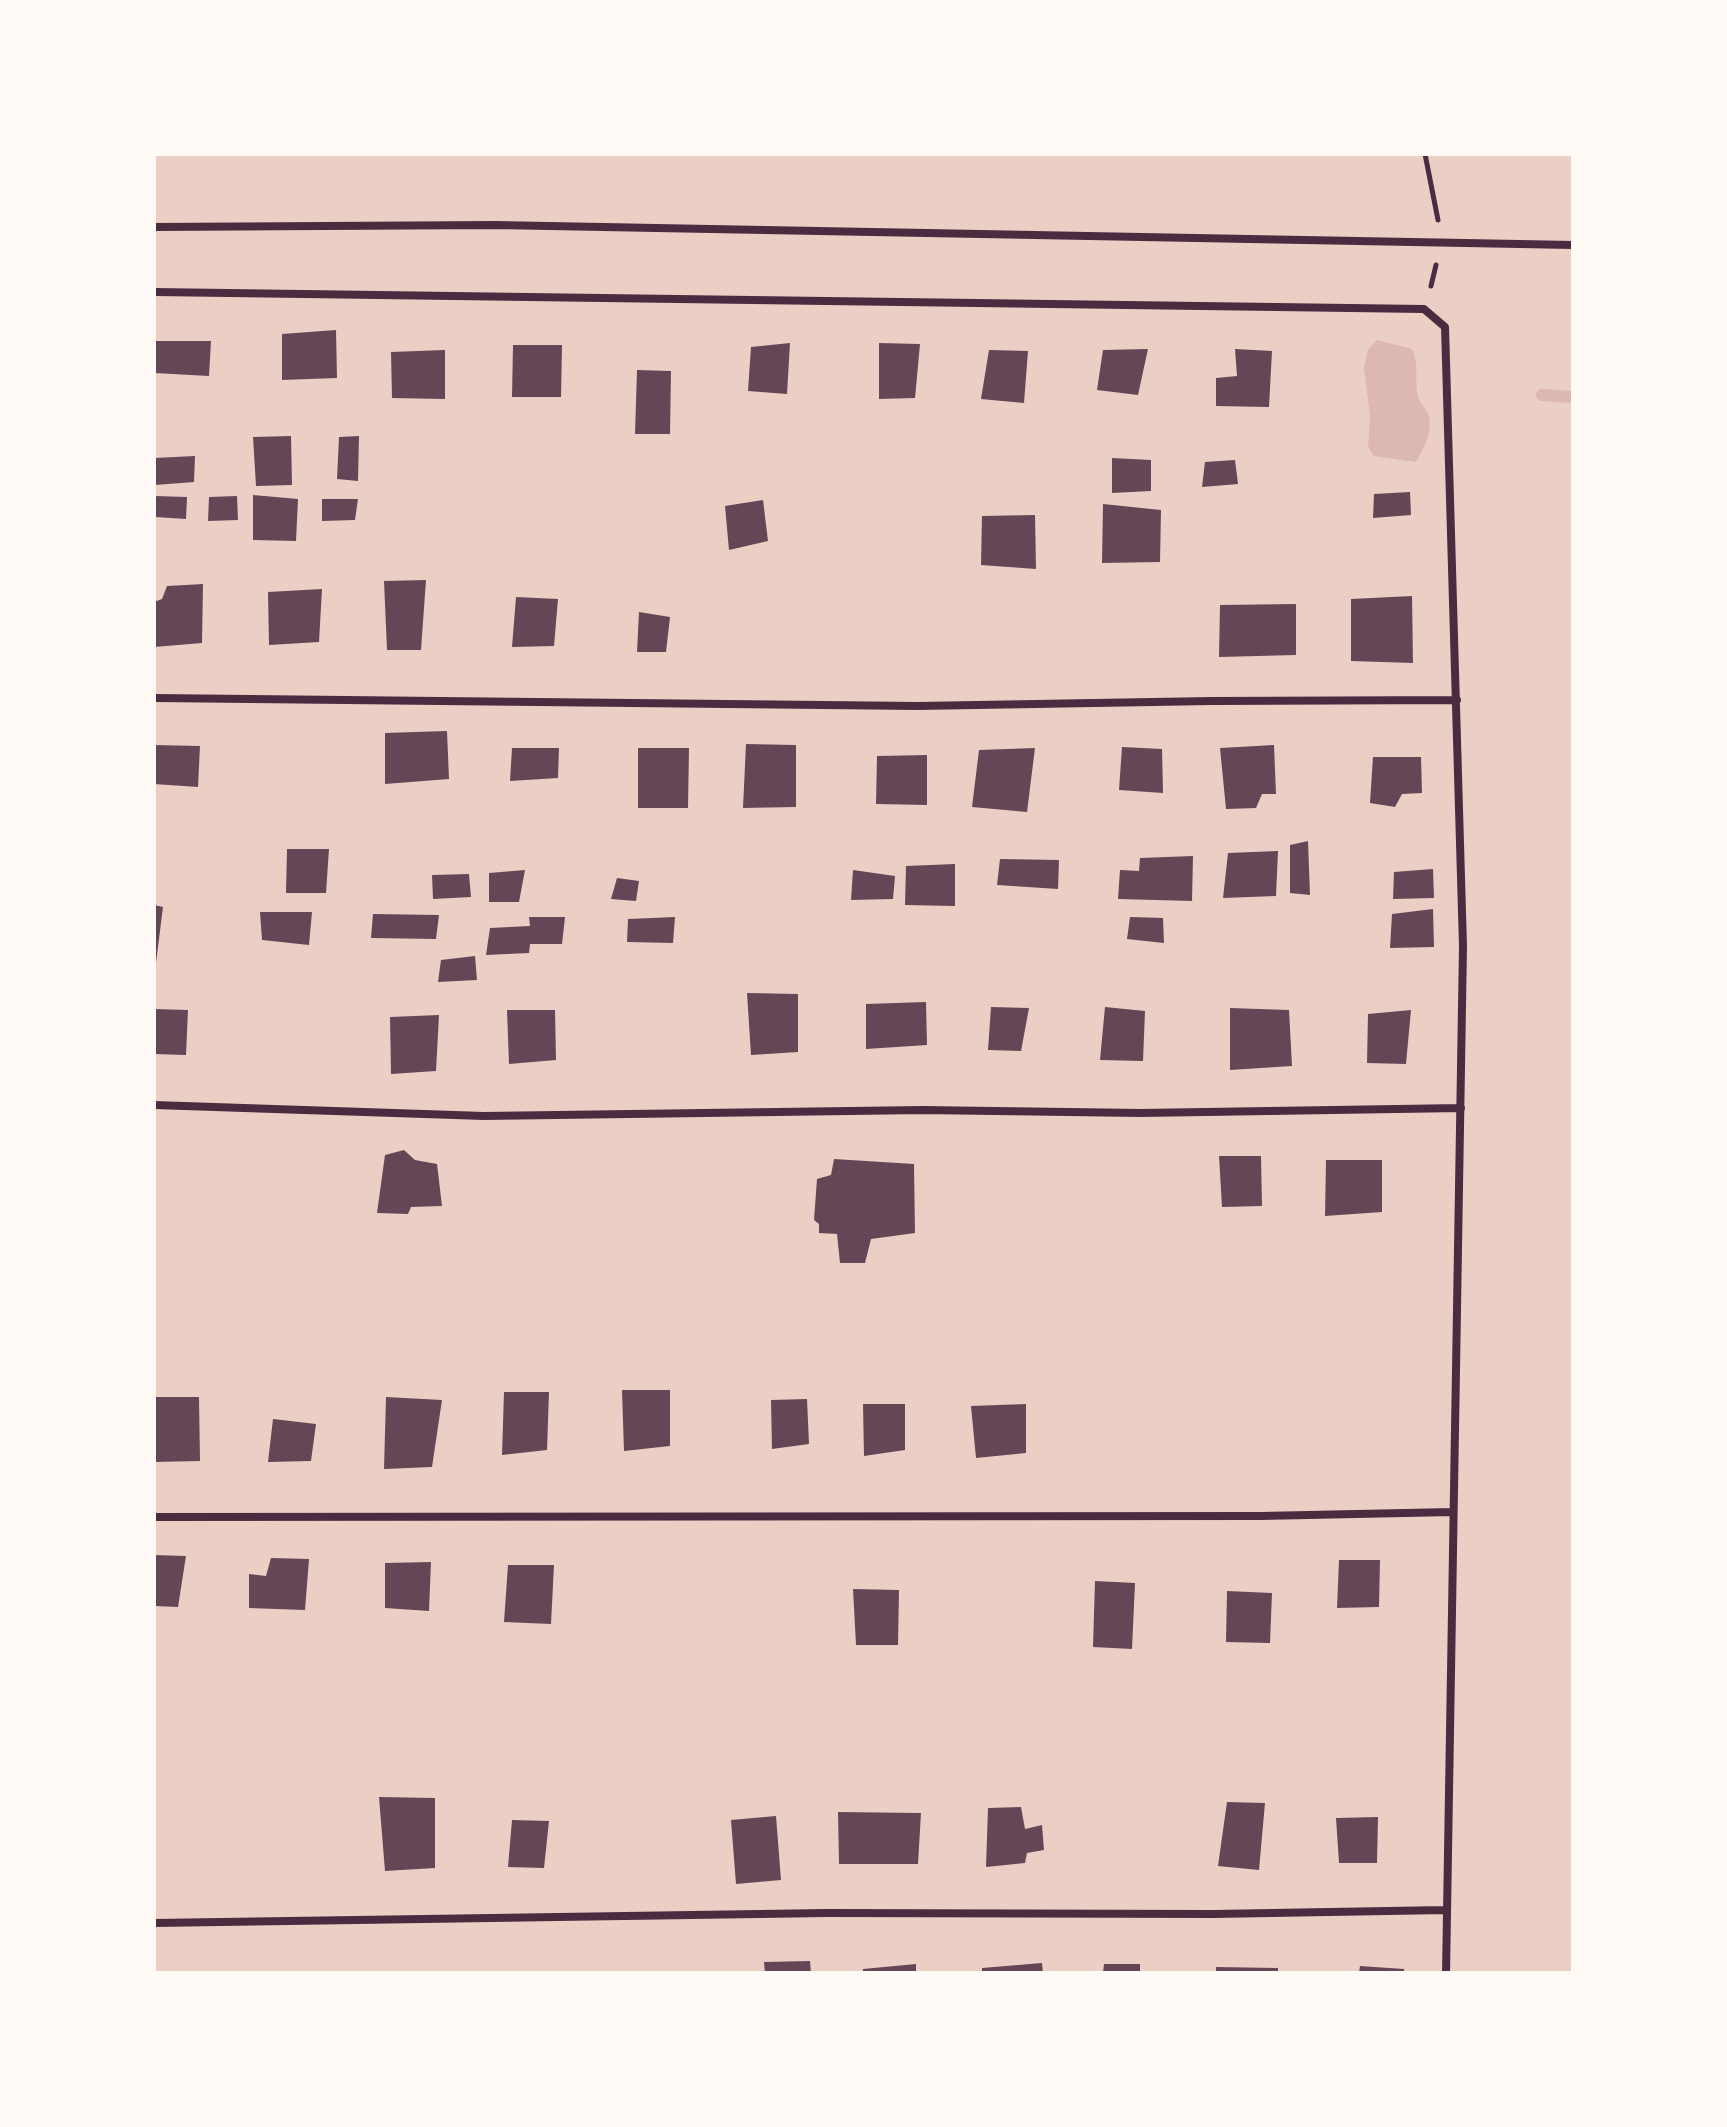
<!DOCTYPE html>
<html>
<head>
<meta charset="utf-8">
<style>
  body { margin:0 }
  #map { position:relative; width:1727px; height:2127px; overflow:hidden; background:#f7e1d7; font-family:"Crimson Pro",serif }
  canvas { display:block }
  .frame { position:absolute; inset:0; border:156px solid #fffaf5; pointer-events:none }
</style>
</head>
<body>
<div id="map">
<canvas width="1727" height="2127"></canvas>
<div class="frame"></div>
</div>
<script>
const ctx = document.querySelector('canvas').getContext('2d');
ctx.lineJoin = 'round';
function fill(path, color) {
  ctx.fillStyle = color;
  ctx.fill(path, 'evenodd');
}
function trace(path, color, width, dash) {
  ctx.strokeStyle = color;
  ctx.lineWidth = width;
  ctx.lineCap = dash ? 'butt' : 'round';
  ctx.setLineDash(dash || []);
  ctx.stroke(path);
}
fill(new Path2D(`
  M154 154H1573V1973H154Z`), '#ebcfc5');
fill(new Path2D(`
  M1377 340 1412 349C1419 365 1415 376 1417 392 1418 402 1425 406 1428 414 1434 430 1424 448 1416 462L1374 456 1368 447 1370 416 1364 368 1368 350Z`), '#dcb8b0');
trace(new Path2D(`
  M1542 395 1573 397`), '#dcb8b0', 12);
fill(new Path2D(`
  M336 330 337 378 282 380V334Z
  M154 341H211L209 376 154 373Z
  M790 343 787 394 748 391 751 347Z
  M879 343 920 344 915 398 879 399Z
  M513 345H562L561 397H512Z
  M1148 349 1138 395 1097 390 1103 350Z
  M1235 349 1272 351 1269 407 1216 406V378L1237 376Z
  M445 350V399L392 398 391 352Z
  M989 350 1028 351 1024 403 981 399Z
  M637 370 671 371 670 434H635Z
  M291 436 292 485 256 486 253 437Z
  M359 436 358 481 337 479 339 437Z
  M195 456 194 482 155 485 154 458Z
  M1112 458 1151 460V491L1112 493Z
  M1235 460 1238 484 1202 487 1205 462Z
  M1410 492 1411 515 1373 518 1374 494Z
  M253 495 298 499 296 541 253 540Z
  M155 496 187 497 186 519 155 517Z
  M237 496 238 520 208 521 209 497Z
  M322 499H358L355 520 322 521Z
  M763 500 768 541 729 550 725 506Z
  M1103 504 1161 510 1160 562 1102 563Z
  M1035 515 1036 569 981 565 982 516Z
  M426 580 421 650H387L384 581Z
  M203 584 202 643 154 647V602L162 599 167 586Z
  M322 589 319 642 269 645 268 592Z
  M1412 596 1413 663 1351 661V599Z
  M516 597 558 599 554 646 512 647Z
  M1296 604V655L1219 657 1220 605Z
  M639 612 670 617 666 652H637Z
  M447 731 449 779 385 784V733Z
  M746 744 796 745V807L743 808Z
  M154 745 200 746 198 787 154 784Z
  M1274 745 1276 794H1262L1256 808 1226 809 1220 748Z
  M1122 747 1162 749 1163 793 1119 790Z
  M512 748H559L558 778 510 781Z
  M638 748H689L688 808H638Z
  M1035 748 1027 812 972 807 979 750Z
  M927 755V805L876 804 877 756Z
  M1373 757H1421L1422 793 1402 794 1395 807 1370 803Z
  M1308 841 1310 895 1290 893V845Z
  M287 849H329L326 893H286Z
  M1278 851 1276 896 1223 898 1228 853Z
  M1193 856 1192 901 1118 899 1120 870 1139 871 1140 858Z
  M1000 859 1059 860 1058 889 997 885Z
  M955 864V906L905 905 906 866Z
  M1433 869 1434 898 1393 899 1394 872Z
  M525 870 519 902H489V873Z
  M853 870 895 876 893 899 851 900Z
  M469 874 471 897 433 899 432 875Z
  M617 878 639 881 636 901 611 899Z
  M154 905 163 907 156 963H154Z
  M1433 909 1434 947 1390 948 1392 914Z
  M260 912H312L309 945 262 940Z
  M373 914 439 915 436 939 371 938Z
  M529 917H565L562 944H530L529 953 486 955 490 928 530 926Z
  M675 917 673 943 627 942 628 919Z
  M1130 917 1163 918 1164 943 1127 939Z
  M475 956 477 980 438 982 441 960Z
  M747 993 798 994V1052L751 1055Z
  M926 1002 927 1045 866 1049V1004Z
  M991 1007 1029 1008 1021 1051 988 1050Z
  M1105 1007 1145 1011 1143 1061 1100 1060Z
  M1230 1008 1289 1010 1292 1066 1230 1070Z
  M154 1009 188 1010 186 1055 154 1054Z
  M507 1010H555L556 1060 509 1064Z
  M1411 1010 1406 1064 1367 1063 1368 1014Z
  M439 1015 436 1071 391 1074 390 1017Z
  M404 1150 415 1160 437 1164 442 1206 411 1207 408 1214 377 1213 385 1155Z
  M1219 1156H1261L1262 1206 1222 1207Z
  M834 1159 914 1164 915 1233 871 1239 865 1263H840L837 1234 819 1233V1224L814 1220 817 1179 831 1175Z
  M1326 1160H1382V1212L1325 1216Z
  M622 1390H670V1446L624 1451Z
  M504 1392H549L547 1450 502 1455Z
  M154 1397H199L200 1461 154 1462Z
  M386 1397 442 1400 432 1467 384 1469Z
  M807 1399 809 1444 772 1449 771 1400Z
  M863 1404H905V1450L864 1456Z
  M1026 1404V1453L976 1458 971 1406Z
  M273 1419 316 1424 311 1461 268 1462Z
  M154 1555 186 1556 178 1607 154 1606Z
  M271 1558 309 1559 305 1610 249 1608V1574L266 1576Z
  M1339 1560H1380L1379 1607 1337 1608Z
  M431 1562 429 1611 385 1608V1563Z
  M508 1565H554L551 1624 504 1622Z
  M1095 1581 1135 1583 1132 1649 1093 1647Z
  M853 1589 899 1590 898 1645H856Z
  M1227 1591 1272 1593 1270 1643 1226 1642Z
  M379 1797 435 1798V1868L385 1871Z
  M1227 1802 1265 1803 1259 1870 1218 1866Z
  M1021 1807 1025 1829 1042 1825 1044 1850 1027 1853 1025 1863 986 1867 988 1808Z
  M838 1812 921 1813 918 1864H839Z
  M776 1816 781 1880 736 1884 731 1820Z
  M1378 1817 1377 1863H1339L1336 1818Z
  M512 1820 549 1821 544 1868 508 1867Z
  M810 1961 811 1973H765L764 1962Z
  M1042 1963 1043 1973H982V1968Z
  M916 1964V1973H863V1969Z
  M1104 1964H1140V1973H1103Z
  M1360 1966 1404 1969V1973H1359Z
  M1216 1967 1278 1968V1973H1216Z`), '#644757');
trace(new Path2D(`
  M1425 154 1438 220
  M1431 286 1436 265`), '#4a2c40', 5);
trace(new Path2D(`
  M154 227 495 225 1573 245
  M154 292 1424 309 1445 327 1463 946 1446 1973
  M154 698 918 706 1211 701 1457 700
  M154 1105 484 1116 923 1110 1141 1113 1461 1108
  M154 1517 1260 1516 1453 1512
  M154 1923 827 1913 1214 1914 1445 1910`), '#4a2c40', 8);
</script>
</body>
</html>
